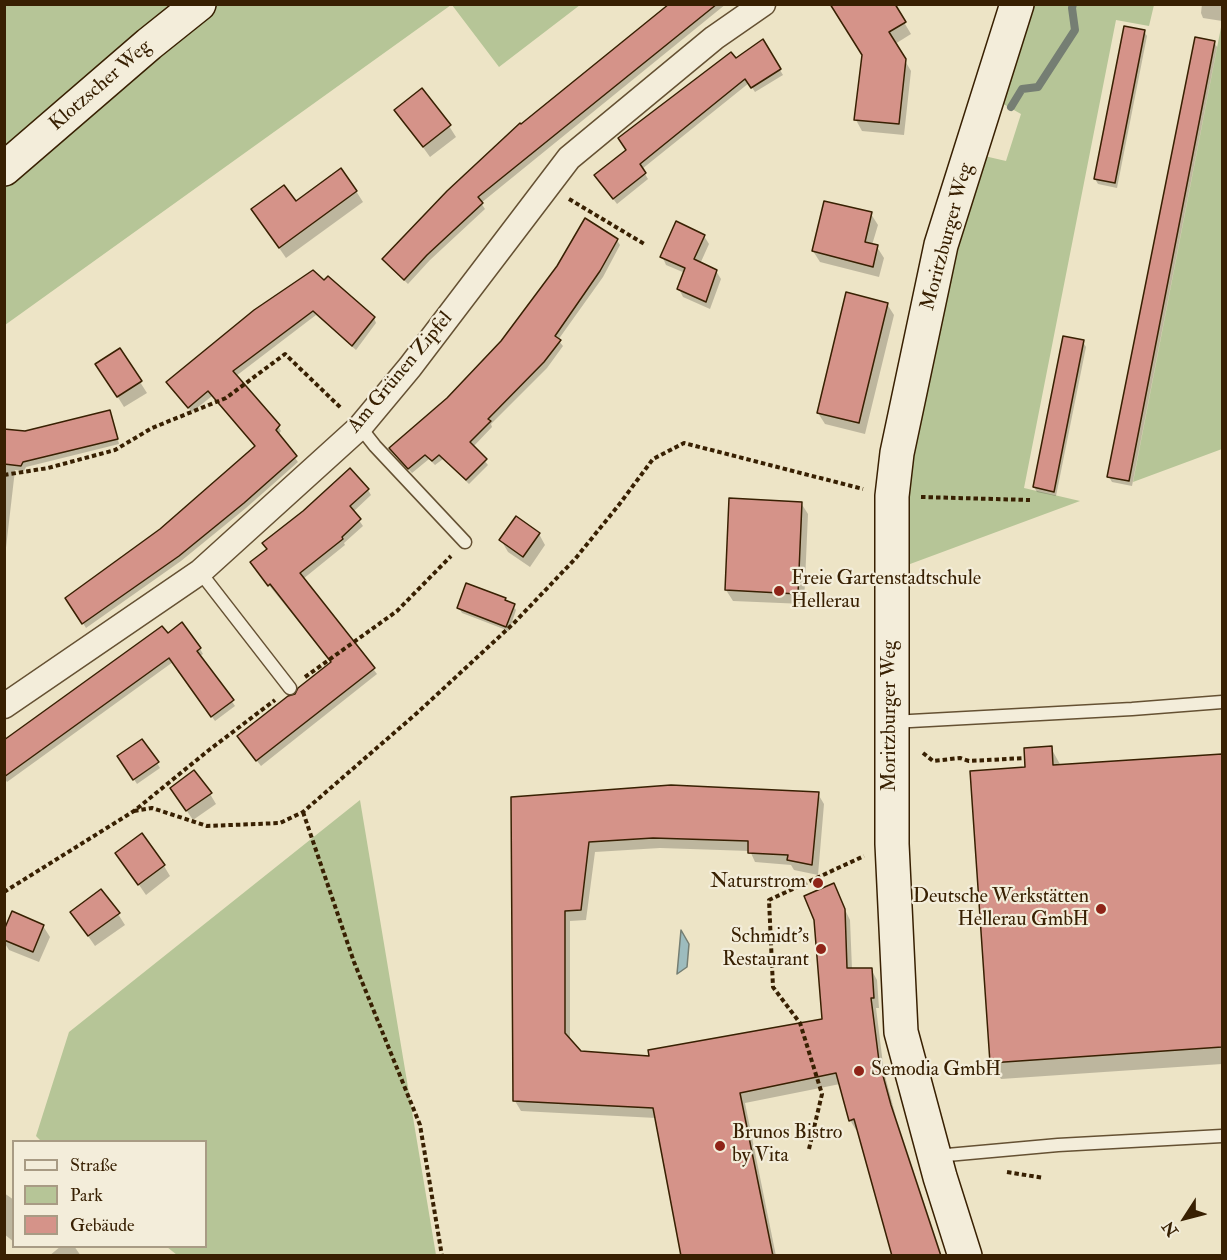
<!DOCTYPE html>
<html>
<head>
<meta charset="utf-8">
<style>
  body { margin:0 }
  #map { position:relative; width:1227px; height:1260px; overflow:hidden; background:#ede4c6; font-family:"IM FELL Double Pica",serif }
  canvas { display:block }
  .frame { position:absolute; inset:0; border:6px solid #382002; pointer-events:none }
  .legend { position:absolute; left:12px; top:1140px; width:195px; height:108px; box-sizing:border-box; background:#f3edda; border:2px solid #a89b84; margin:0; padding:8px 10px; list-style:none; font-size:18px; color:#382002 }
  .legend li { display:flex; align-items:center; gap:12px; height:30px }
  .legend b { width:30px; border:2px solid #a89b84 }
  .north { position:absolute; left:1155px; top:1188px; width:60px; height:60px; -webkit-text-stroke:4px #f3edda; paint-order:stroke; rotate:234deg; font-size:16px; font-weight:700; line-height:24px; text-align:center; color:#382002 }
  .north::after { content:''; display:block; margin:auto; width:21px; height:27px; background:#382002; clip-path:polygon(50% 0,100% 100%,50% 72%,0 100%) }
</style>
</head>
<body>
<div id="map">
<canvas width="1227" height="1260"></canvas>
<div class="frame"></div>
<ul class="legend">
<li><b style="height:8px;background:#f3edda"></b>Straße</li>
<li><b style="height:16px;background:#b6c597"></b>Park</li>
<li><b style="height:16px;background:#d59389"></b>Gebäude</li>
</ul>
<div class="north">N</div>
</div>
<script>
const ctx = document.querySelector('canvas').getContext('2d');
ctx.lineJoin = 'round';
function fill(path, color) {
  ctx.fillStyle = color;
  ctx.fill(path, 'evenodd');
}
function trace(path, color, width, dash) {
  ctx.strokeStyle = color;
  ctx.lineWidth = width;
  ctx.lineCap = dash ? 'butt' : 'round';
  ctx.setLineDash(dash || []);
  ctx.stroke(path);
}
function label(font, color, halo, rows, align = 'center') {
  ctx.font = font + ' "IM FELL Double Pica",serif';
  ctx.lineWidth = 4.5;
  ctx.setLineDash([]);
  ctx.textBaseline = 'middle';
  ctx.strokeStyle = halo;
  ctx.fillStyle = color;
  for (const [text, x, y, turn = 0] of rows) {
    ctx.save();
    ctx.translate(x, y);
    ctx.rotate((+turn || 0) * Math.PI / 180);
    ctx.textAlign = isNaN(turn) ? turn : align;
    if (halo) ctx.strokeText(text, 0, 0);
    ctx.fillText(text, 0, 0);
    ctx.restore();
  }
}
fill(new Path2D(`
  M5 5H451L5 325Z
  M452 5H580L499 67Z
  M1029 5H1154L1149 26 1116 20 1024 488 1080 501 902 567V491L952 240 980 155 1006 161 1021 114 998 101Z
  M1222 22V449L1133 482Z
  M360 800 436 1255H177L167 1247 206 1246V1142H42L36 1136 69 1032Z`), '#b6c597');
const water = new Path2D(`
  M681 930 689 944 687 967 677 974Z`);
fill(water, '#9dbcbe');
trace(water, '#757e73', 1.5);
fill(new Path2D(`
  M671 4H726L481 203 485 209 430 260 408 284 387 264 384 259Z
  M893 4 911 34 895 44 911 71 904 135 862 131 856 120 863 55Z
  M1202 4H1222V21L1203 18 1201 13Z
  M1144 31 1147 36 1117 188 1098 184 1095 179Z
  M763 42 783 75 755 92 749 83 642 169 648 179 617 204 596 176 736 60Z
  M1214 42 1217 47 1132 486 1112 482 1109 477Z
  M396 110 449 126 456 137 430 157Z
  M356 191 363 202 286 258 253 210Z
  M871 214 878 225 872 245 877 247 884 258 879 277 820 262 813 251Z
  M704 236 709 244 700 264 716 271 721 279 710 309 683 297 679 289 685 273 666 265 662 256Z
  M617 240 620 245 603 277 558 340 563 346 547 368 491 424 492 427 473 447 488 465 469 484 443 459 435 465 429 459 412 473 393 453Z
  M313 272 374 318 376 323 356 350 316 315 236 376 278 426 281 431 278 435 298 462 246 508 181 561 86 628 67 598 161 530 256 447 212 396 192 412 171 387Z
  M887 304 894 315 865 434 825 424 818 413Z
  M1083 342 1086 347 1056 496 1037 492 1034 487Z
  M104 375 140 382 147 393 124 407Z
  M112 417 119 444 26 467 24 471 15 470 4 565V430L25 432Z
  M368 490 371 495 353 512 363 526 344 543 345 545 303 579 377 674 261 766 242 742 332 663 255 568Z
  M801 503 808 514 804 604 733 601 726 590Z
  M539 534 545 545 530 567 508 552 501 540Z
  M505 599 507 603 513 605 516 610 509 631 462 613 459 608Z
  M167 635 200 649 203 654 200 656 235 706 215 721 173 662 7 782 4 778V742Z
  M1051 748 1061 766 1222 755V1064L1001 1079 991 1062 1027 769Z
  M122 761 157 763 160 768 137 784Z
  M172 789 210 794 216 804 193 820Z
  M818 794 824 804 818 875 794 870 791 865 755 862 750 851 660 848 595 852 586 920 570 921V1041L580 1052 651 1058 823 1020 833 885 850 920 852 969H871L877 980 879 1008H876L884 1072 896 1117 942 1256H894L859 1130H856L850 1120 840 1084 745 1103 776 1256H683L656 1118 521 1111 515 1101 513 798Z
  M117 853 164 866 170 876 146 895Z
  M72 913 118 914 125 925 95 946Z
  M43 926 50 937 39 962 9 950 4 942V934Z
  M4 1193 14 1200V1242L4 1234Z
  M61 1246H74L81 1256H49Z`), '#0003');
trace(new Path2D(`
  M1011 107 1022 89 1038 87 1075 30 1072 8 1073 4`), '#757e73', 8);
const building = new Path2D(`
  M669 4H717L478 197 483 203 427 255 404 280 382 259 447 191 520 123 521 124Z
  M830 4H895L906 22 889 32 906 59 899 124 854 120 862 55Z
  M1124 26 1145 30 1115 183 1094 179Z
  M1195 37 1215 41 1129 481 1107 477Z
  M763 39 781 69 751 88 745 79 640 164 646 173 613 199 594 175 626 150 618 138 731 52 736 58Z
  M422 88 451 125 423 147 394 110Z
  M341 168 357 191 279 248 251 209 284 185 296 201Z
  M824 201 872 212 865 242 878 245 873 267 812 251Z
  M585 218 618 239 600 271 555 336 561 340 544 362 488 419 491 421 470 442 487 459 466 480 439 455 432 461 425 455 408 469 389 448 447 398 501 341 557 266Z
  M676 221 705 235 694 259 717 270 706 302 677 289 685 268 660 257Z
  M313 270 324 280 328 276 375 317 352 346 313 311 233 371 280 425 276 430 297 456 244 503 179 556 82 624 65 598 160 529 255 446 208 391 188 408 166 382 254 310Z
  M846 292 888 303 859 423 817 413Z
  M1063 336 1084 340 1054 492 1033 487Z
  M120 348 142 381 117 397 95 364Z
  M110 410 118 439 23 462 21 466 4 464V429L25 431Z
  M350 468 369 489 350 506 361 519 342 537 343 539 300 573 375 668 256 761 237 736 288 696 295 694 298 688 331 662 270 584 268 586 250 562 267 549 262 543 303 511Z
  M729 498 802 502 798 594 725 590Z
  M516 516 540 533 523 557 499 540Z
  M466 583 506 598 505 600 515 604 506 627 457 608Z
  M182 622 201 648 197 651 234 700 211 717 169 658 4 777V740L162 626 168 633Z
  M142 739 159 762 133 780 117 756Z
  M1052 746 1053 765 1222 754V1047L990 1063 970 771 1025 767 1024 748Z
  M194 770 212 793 186 811 170 788Z
  M671 785 819 792 812 865 787 860 788 855 748 853V841L653 838 589 842 581 910 565 911V1033L581 1051 649 1056 648 1050 822 1019 814 920 804 896 834 883 845 909 847 968H872L874 998H871L879 1061 891 1105 941 1256H892L854 1119 849 1121 836 1073 740 1093 773 1256H681L653 1108 513 1101 511 797Z
  M142 833 165 865 138 885 115 853Z
  M101 889 120 913 88 936 70 912Z
  M12 911 44 925 33 952 4 940V930Z`);
fill(building, '#d59389');
trace(building, '#382002', 1.5);
const lane = new Path2D(`
  M360 427 375 446 465 542
  M200 572 290 688
  M892 722 1132 709 1222 702
  M936 1156 1058 1145 1222 1136`);
const street = new Path2D(`
  M4 706 200 572 360 427 410 367 569 158 714 38 763 4`);
const secondary = new Path2D(`
  M4 169 149 44 199 4
  M965 1256 940 1177 901 1032 892 844V496L897 453 941 245 1017 4`);
trace(lane, '#655133', 15);
trace(street, '#655133', 27);
trace(secondary, '#382002', 36);
trace(new Path2D(`
  M569 199 646 245
  M4 475 48 468 115 450 152 428 226 398 285 354 342 409
  M921 497 1030 500
  M305 677 397 611 451 556
  M923 753 933 761 960 758 969 761 1025 758
  M134 811 152 808 207 826 280 823 303 812 417 713 513 624 575 559 618 506 653 459 684 443 863 489
  M303 812 354 962 420 1125 442 1256
  M4 892 134 811 209 750 275 700
  M809 1149 822 1094 800 1023 773 987 769 900 864 856
  M1007 1172 1044 1178`), '#382002', 4, [4.5, 3]);
trace(lane, '#f3edda', 12);
trace(street, '#f3edda', 24);
trace(secondary, '#f3edda', 33);
for (const [x, y, r, color] of [
  [779,591,6,"#8f2418"],
  [818,883,6,"#8f2418"],
  [1101,909,6,"#8f2418"],
  [821,949,6,"#8f2418"],
  [859,1071,6,"#8f2418"],
  [720,1146,6,"#8f2418"]
]) {
  const dot = new Path2D();
  dot.arc(x, y, r, 0, 2 * Math.PI);
  ctx.fillStyle = color;
  ctx.fill(dot);
  trace(dot, '#f3edda', 2);
}
label('20px', '#382002', '#f3edda', [
  ["Klotzscher Weg",101,86,-41],
  ["Moritzburger Weg",948,237,-75],
  ["Am Grünen Zipfel",401,373,-50],
  ["Moritzburger Weg",891,716,-90]
]);
label('20px', '#382002', '#f3edda', [
  ["Freie Gartenstadtschule",791,580],
  ["Hellerau",791,603],
  ["Naturstrom",806,883,"right"],
  ["Deutsche Werkstätten",1089,898,"right"],
  ["Hellerau GmbH",1089,921,"right"],
  ["Schmidt's",809,938,"right"],
  ["Restaurant",809,961,"right"],
  ["Semodia GmbH",871,1071],
  ["Brunos Bistro",732,1134],
  ["by Vita",732,1157]
], 'left');
</script>
</body>
</html>
